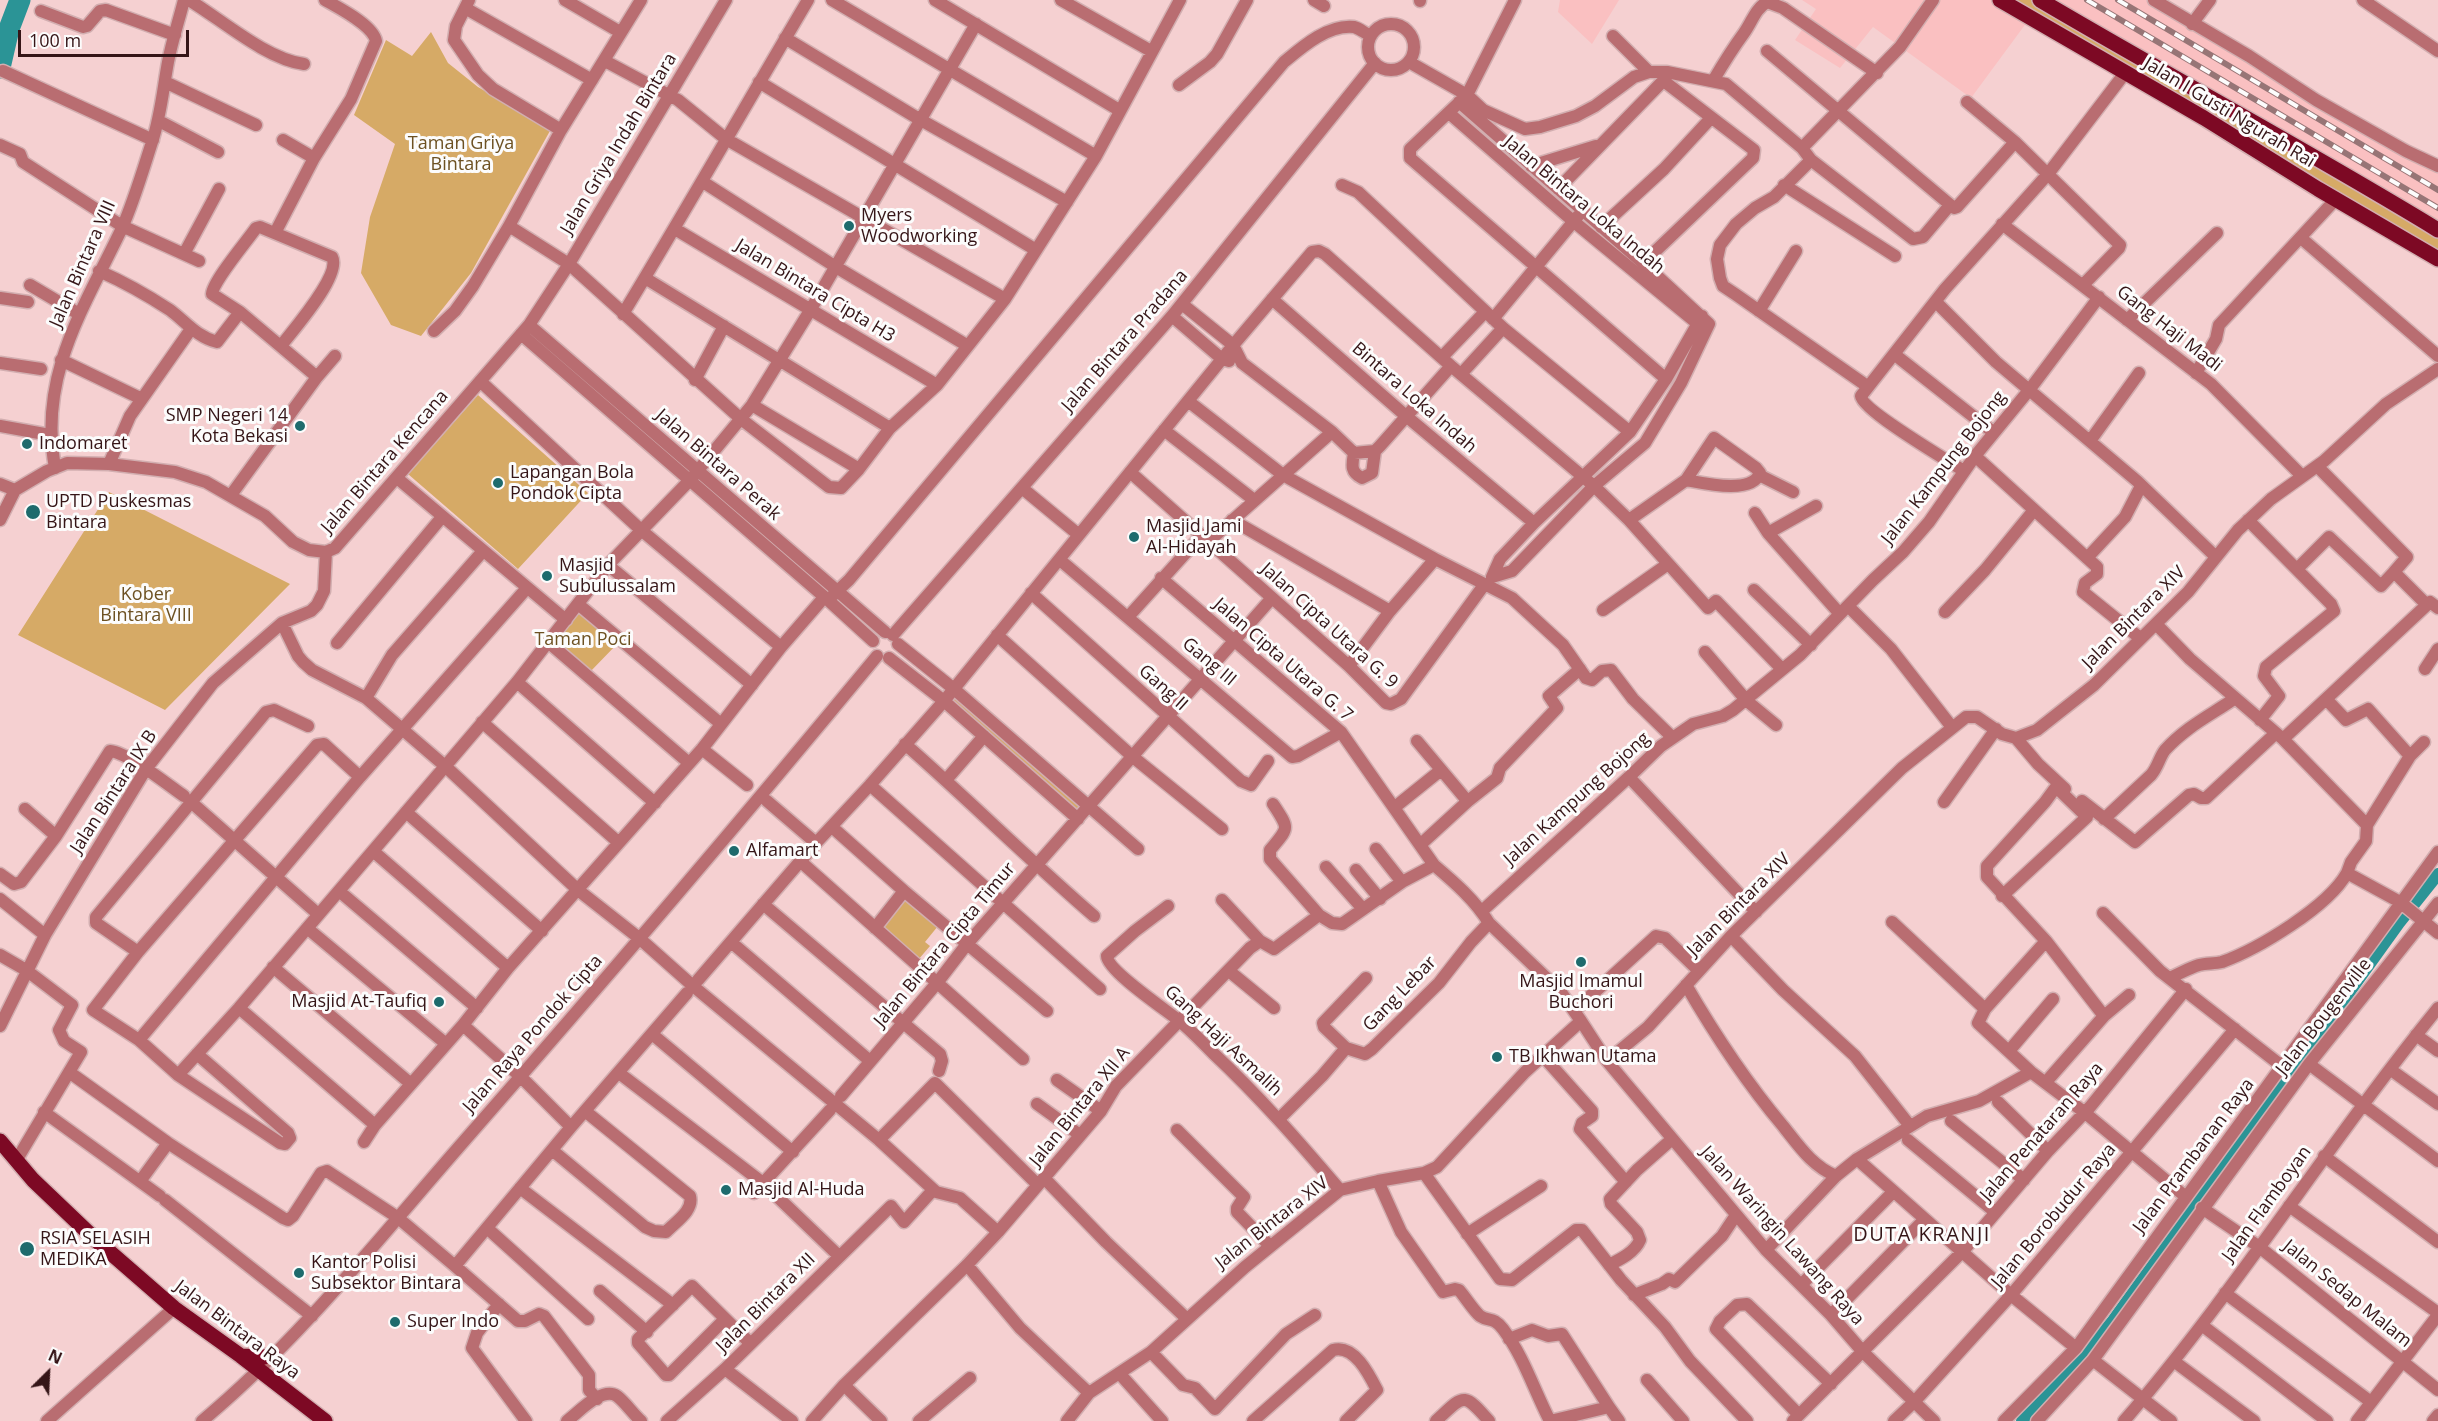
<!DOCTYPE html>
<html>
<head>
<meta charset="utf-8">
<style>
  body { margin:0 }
  #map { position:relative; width:2438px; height:1421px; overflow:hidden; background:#f5d0d1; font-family:"Open Sans",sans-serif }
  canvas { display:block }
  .north { position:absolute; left:18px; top:1343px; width:60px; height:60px; -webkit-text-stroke:4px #fcfcfc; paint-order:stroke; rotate:24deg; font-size:16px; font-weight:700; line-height:24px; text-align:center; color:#351517 }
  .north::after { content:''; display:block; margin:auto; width:21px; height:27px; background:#351517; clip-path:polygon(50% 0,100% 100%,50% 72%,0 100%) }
  .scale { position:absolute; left:18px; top:30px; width:171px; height:27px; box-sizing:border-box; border:3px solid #351517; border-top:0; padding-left:8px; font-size:18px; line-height:21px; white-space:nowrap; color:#351517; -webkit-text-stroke:4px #fcfcfc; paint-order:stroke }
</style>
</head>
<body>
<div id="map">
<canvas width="2438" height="1421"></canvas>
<div class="north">N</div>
<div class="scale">100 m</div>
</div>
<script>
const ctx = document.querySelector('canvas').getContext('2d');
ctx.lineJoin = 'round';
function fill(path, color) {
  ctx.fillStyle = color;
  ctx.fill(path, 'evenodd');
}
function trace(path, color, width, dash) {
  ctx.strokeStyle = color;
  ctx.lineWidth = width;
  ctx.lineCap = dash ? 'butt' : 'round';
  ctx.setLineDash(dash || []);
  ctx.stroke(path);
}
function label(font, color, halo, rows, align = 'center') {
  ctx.font = font + ' "Open Sans",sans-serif';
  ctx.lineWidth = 6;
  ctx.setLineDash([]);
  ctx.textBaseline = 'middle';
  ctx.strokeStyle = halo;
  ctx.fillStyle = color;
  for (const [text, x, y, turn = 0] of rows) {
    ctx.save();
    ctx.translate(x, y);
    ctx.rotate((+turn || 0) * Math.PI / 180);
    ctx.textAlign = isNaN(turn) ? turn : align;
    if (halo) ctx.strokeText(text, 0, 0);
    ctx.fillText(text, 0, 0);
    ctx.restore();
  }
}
fill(new Path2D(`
  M1560 0H1619L1592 44 1558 12Z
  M1802 0H2000L2030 18 1971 98 1873 27 1840 68 1795 40 1816 9Z
  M2040 0H2146L2282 81 2438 165V230Z`), '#fac0c1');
fill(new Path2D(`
  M2000 0H2040L2438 230V259Z
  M431 32 448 63 478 87 551 129 471 273 421 336 391 325 361 273 370 217 395 144 354 115 386 40 412 56Z
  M478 395 588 493 518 569 408 474Z
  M109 492 290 584 165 710 18 635Z
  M582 609 619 642 589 673 554 643Z
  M955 692 1083 809 1079 815 947 702Z
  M903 896 938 926 925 942 930 946 918 960 878 927Z`), '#d6aa66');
trace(new Path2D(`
  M2022 1421 2066 1375 2112 1322 2399 923 2438 874`), '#2b9496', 12);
trace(new Path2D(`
  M0 68 9 29 20 0`), '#2b9496', 21);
const minor = new Path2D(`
  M189 0C222 20 266 59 304 64
  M469 0 456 26 454 40 478 75 493 89 561 130
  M565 0 620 32
  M832 0 1096 156
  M935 0 1119 110
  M1061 0 1151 51
  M1314 0 1324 6
  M1515 0 1467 95 1410 149V158L1666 379
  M2154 0 2249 56 2316 100 2406 151 2438 166
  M2363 0 2438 51
  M1420 1V0
  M465 8 592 80
  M41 11 83 27 87 26 100 11 106 10 175 35
  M2192 24 2210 0
  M1368 47a23 23 0 1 1 46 0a23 23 0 1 1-46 0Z
  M1613 36 1649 72
  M785 38 919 119 1067 202
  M1767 51 1954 208 1957 207 2015 142
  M605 61 678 100 726 139 1005 299
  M1409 62 1467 95 1483 110 1525 129 1540 127 1576 116 1595 106 1634 77 1649 72H1667L1726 84 1802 148 1811 160 1913 239 1923 237 1950 205
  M3 71 153 140
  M1713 81C1723 64 1733 48 1744 33 1752 22 1755 9 1767 2L1783 8 1877 73
  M165 82 256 125
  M759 82 1036 250
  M1179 85 1210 62 1217 54 1247 0
  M1459 102 1643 263 1709 324 1681 383 1645 443 1594 486 1512 571 1492 577
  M1967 102 2015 142 2120 245 2119 248 2083 285
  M1449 113 1573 221 1703 328
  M159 121 218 152
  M283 140 314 158
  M0 145 20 154 23 162 122 226 199 261
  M1802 148 1900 47 1933 0
  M1811 160 1774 197 1755 208 1736 224 1720 245 1717 259 1720 278 1723 286 1735 294 1867 386
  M1531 166 1596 146
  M703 182 836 267 968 346
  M1342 185 1358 192 1503 328 1630 432
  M1784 185 1895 256
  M1558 189 1661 83 1665 82 1754 150 1753 158 1643 263
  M2002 224 2211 384 2302 476
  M509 226 569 264 741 419 829 487 841 488 859 469 890 428 937 385 1005 299 1096 156 1180 0
  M1601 227 1664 169 1711 118
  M675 229 937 385
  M275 233 314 158 351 99 376 41C373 25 339 8 325 0
  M2301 238 2438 356
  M184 254 219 189
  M99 271C124 282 147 295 170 310 186 322 197 337 217 342L240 312
  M645 278 890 428
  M30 285 79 314
  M0 298 28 302
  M1272 299 1406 416 1534 523
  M1936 302 1996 362 2137 481 2216 557
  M1182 304 1233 345 1242 363 1332 432 1354 453 1375 451 1380 446 1451 366
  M1759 311 1796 251
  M623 314C686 210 746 105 808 0
  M1172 316 1222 359 1229 361
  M1493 319 1578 216
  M2127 320 2217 233
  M529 325 885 632
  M434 331 455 311 473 286 509 226 561 130 641 0
  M521 334 828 600 873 641
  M281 346C293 330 342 275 332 257L260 227 256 228C247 241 213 281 212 294L240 312 317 377
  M1894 354 1993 432
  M1442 357 1485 312
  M61 360 142 399
  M0 363 41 369
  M1462 373 1503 328
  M2196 373 2216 339 2219 325 2336 199
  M695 380 724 326
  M480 381 641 530 781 647
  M1188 401 1283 475 1435 559 1512 598 1563 645 1586 678 1592 680 1602 671 1611 670 1633 699 1672 737
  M752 405 859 469
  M0 426 50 435
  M1164 430 1254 500
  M2090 441 2139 373
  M1354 453C1352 465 1350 472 1362 478L1372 473 1375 451
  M1975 456 2097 567V574L2085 583 2083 592 2140 638
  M109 464 130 416 191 329
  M2317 466 2407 557 2394 572 2427 605
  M55 468C38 375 84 308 122 228 134 201 143 170 152 142 161 115 163 89 168 62 172 41 179 20 184 0
  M1964 471C1947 460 1862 410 1861 396L1945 289 2048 174 2125 73
  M1130 472 1349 666 1386 703 1391 704 1401 699 1484 585
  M1759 475 1793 492
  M397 478 566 620
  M0 484 15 490
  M1022 488 1079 535
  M231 495 317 377 335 356
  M1755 513 1768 533 1840 614
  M0 520 15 490 47 471 67 463 109 464 175 472 206 482 265 516 293 542 309 550 326 552 335 548 529 325 569 264 726 0
  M1232 520 1390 611
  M1629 520 1708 608 1716 601 1782 669
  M2248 520 2331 604 2334 611 2266 667 2264 676 2279 696 2260 720
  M1768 533 1816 506
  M1208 542 1332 432
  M2087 558 2125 517 2141 486
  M1060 560 1292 757 1298 756 1341 732
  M608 565 752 685
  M2297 569 2329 537 2381 586 2394 572
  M1492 577 1500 559 1534 523 1630 432 1666 379 1702 316
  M1161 578 1341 732 1434 865C1454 882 1475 900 1489 923L1560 991 1581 1021
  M1754 590 1811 645
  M1031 593 1241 781 1251 785 1268 761
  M828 600 849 580 1284 62C1302 47 1328 24 1354 27 1359 28 1366 34 1371 36
  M578 604 721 724
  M1848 606 1891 649 1951 726
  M1603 610 1668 564
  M1945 612 1985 570 2034 510
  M1128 617 1201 536
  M282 623 298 656 303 662 312 670 366 698 445 766 578 890 639 938 693 986 879 1140 936 1192 960 1198 998 1232
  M2156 624 2190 659 2283 739 2367 825
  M893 635 1172 316 1375 63
  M997 635 1133 757 1222 829
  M548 642 689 763
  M337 643 442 517
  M898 644 954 689 1138 849
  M1705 652 1747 701 1776 725
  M889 658 944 701 1078 819
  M1349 666 1390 611 1435 559
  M2425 669 2438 649
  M517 682 655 803
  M366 698 392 655 483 551
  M2326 699 2346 720 2368 709 2410 756
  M482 722 618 842
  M2016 738 2038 764 2065 789
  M2283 739 2430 602 2438 608
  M1417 741 1464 797
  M2424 742 2410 756 2367 825 2366 841 2351 862 2347 873 2400 902 2438 933
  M905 744C969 800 1029 860 1094 916
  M702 749 747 785
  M1629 777 1756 912
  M946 780 984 736
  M870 785 1100 989
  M767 801 816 843
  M2082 801 2135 842 2189 795 2194 794 2201 798H2206L2276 733
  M191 802 318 914
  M1944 802 1996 729
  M1273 804C1290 830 1289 827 1270 850V859L1319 915
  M1395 807 1441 770
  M25 809 56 836
  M406 812 542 931
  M2104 819 2151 775C2158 767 2159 758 2165 750 2186 727 2209 716 2234 699
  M832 827 904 891 1047 1011
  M1420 845 1468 801 1497 778 1500 768 1557 708 1549 696 1580 669
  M1376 849 1402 882
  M373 851 508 968
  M800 861 1023 1059
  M1326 867 1363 909
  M1356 870 1380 899
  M0 874 14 884 21 882 56 836 110 751C129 753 168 785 184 796
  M339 891 477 1008
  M2002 896 2087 817 2056 787 2045 802 1987 866V877L2046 941 1985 1009 1978 1023 2031 1072 2084 1112 2186 1197
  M0 899 45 935
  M1222 900 1260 941
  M763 904 940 1054 942 1061 939 1071
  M1168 906 1135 931 1107 956C1107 970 1163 1008 1177 1019 1190 1029 1201 1041 1213 1053 1259 1096 1300 1143 1340 1190
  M1482 911 1629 777 1661 746 1693 724 1723 716 1733 710 1800 655 1873 580 1903 552 1929 522 1975 456 2030 389 2099 297
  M2103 913 2160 971 2283 1067
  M1892 922 1985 1009
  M307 928 445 1043
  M875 928 904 891
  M1731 936 1783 990 1855 1056 1910 1126
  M2046 941 2104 1016 2046 1082
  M731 942 870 1061
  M138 952 96 923V917L266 712 274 710 308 726
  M0 955 26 970 72 1005 59 1030 64 1041 81 1052 16 1161
  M273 967 411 1084
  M1229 971 1274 1008
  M2169 978C2179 974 2189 968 2199 965 2207 963 2214 964 2222 962 2258 949 2328 907 2347 873
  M698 980 816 843 870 785 944 701 1235 343 1312 252 1319 251 1325 254 1451 366 1594 486 1629 520 1686 480 1714 438 1756 468 1760 473C1752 495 1703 483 1686 480
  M1686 985C1715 1035 1746 1082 1783 1126 1799 1146 1812 1166 1836 1176L1857 1159 1927 1116 1979 1101 2031 1072
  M239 1008 375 1125
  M1575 1010 1656 936 1665 938 1699 971
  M2104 1016 2129 995
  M463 1025 521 1077 571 1127
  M0 1026 45 935 146 769 213 683 282 623 311 611 317 605 324 591 326 552
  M652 1034 793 1152
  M2416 1035 2438 1051
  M139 1040 360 777 527 588
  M1346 1048 1324 1027 1323 1023 1366 978
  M2009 1051 2053 999
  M197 1054 288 1133 290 1138 285 1144 280 1143 178 1075 139 1040 93 1010 138 952 317 745 324 744 360 777
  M1542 1055 1592 1111V1116L1582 1123 1580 1129 1626 1182
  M1607 1061 1766 1250 1831 1315 1863 1352 1934 1421
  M2309 1064 2438 1161
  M2391 1070 2438 1104
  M69 1072 168 1143 283 1218 288 1220 293 1216 321 1173 327 1171 397 1217 455 1266 571 1127 687 993
  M619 1073 763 1183 839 1256
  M178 1075 239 1008 517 682 608 565 690 480 752 405 811 309 976 24
  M1057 1080 1101 1111
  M841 1096 937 983 967 944 1271 599
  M1998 1102 2048 1151
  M1037 1104 1080 1135
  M44 1112 160 1196
  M1279 1119 1322 1076 1346 1048 1365 1054 1372 1049 1439 983 1471 942 1489 923
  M1951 1121 2024 1180
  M1177 1130 1244 1197 1237 1208V1212L1270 1246
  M879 1140 935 1083 1038 1185
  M1908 1140 1995 1212
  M364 1142 375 1125 463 1025 508 968 702 749 781 647 820 602
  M552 1150 645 1227 654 1231 666 1232C675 1222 694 1211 690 1196L585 1111
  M2324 1156 2438 1242
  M1857 1159 2011 1295 2076 1348
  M1424 1173 1500 1279 1512 1280 1576 1230H1582L1621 1280 1665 1327 1690 1361 1747 1421
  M1045 1179 1106 1242 1186 1318
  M141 1180 168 1143
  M1378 1181 1401 1232 1443 1292 1455 1289 1459 1290C1466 1298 1473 1310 1480 1316 1489 1322 1493 1316 1503 1329 1524 1357 1534 1390 1550 1421
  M520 1188 673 1305
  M754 1193 830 1110
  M165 1200 312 1316
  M2289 1206 2438 1313
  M2202 1208 2258 1246 2438 1390
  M487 1228 588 1319
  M1467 1234 1541 1186
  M1766 1250 1836 1176
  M967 1265 1020 1328 1089 1393
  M1609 1265C1621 1259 1635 1252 1640 1240L1637 1232 1611 1204 1610 1199 1637 1170 1671 1140
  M455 1266 518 1321H525L539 1314 544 1316 589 1375V1390L597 1399
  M1802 1284 1893 1192
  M600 1291 647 1332
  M2225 1293 2371 1402
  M1634 1295 1662 1284 1669 1279 1675 1282 1722 1236 1736 1215
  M499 1304 477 1333 472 1348 526 1421
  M1831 1315 1925 1219
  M725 1319 669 1375H666L638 1343V1339L692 1286 750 1343
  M2203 1326 2327 1421
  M1509 1339 1532 1330 1548 1336 1562 1334 1609 1407
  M1151 1352 1183 1385 1195 1388 1215 1409 1286 1334 1315 1315
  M2093 1360 2171 1421
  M2175 1362 2254 1421
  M725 1369 792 1421
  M1119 1373 1162 1421
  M1647 1380 1683 1421
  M844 1385 881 1421
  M1799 1415 1716 1329 1720 1321 1737 1305 1747 1304 1831 1384
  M47 1421 174 1308
  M202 1421C298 1341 376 1242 458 1148 600 986 740 822 877 656
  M567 1421C579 1412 602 1386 617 1396 626 1403 633 1414 641 1421
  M667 1421 725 1369 891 1206 904 1222 933 1190
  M812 1421 844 1385 967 1265 998 1232 1101 1111 1116 1086 1250 948 1260 941 1274 949 1319 915 1332 923 1342 924 1402 882 1434 865
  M919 1421 970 1378
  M1067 1421 1089 1393 1151 1352 1245 1267 1340 1190 1378 1181 1424 1173 1437 1167 1525 1072 1581 1021 1607 1061 1648 1027 1731 936 1902 768 1966 717H1977L2002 734 2016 738 2037 730 2094 685 2188 592 2238 530 2254 515 2271 499 2324 461 2386 404 2438 369
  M1253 1421 1333 1350C1354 1344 1369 1374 1377 1390L1346 1421
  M1436 1421C1464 1395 1463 1391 1489 1421
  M1550 1421 1609 1407 1619 1421
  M1793 1421 1963 1251 2048 1151 2090 1107 2186 989
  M1894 1421 1915 1401 2011 1295 2235 1029
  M2004 1421 2076 1348 2438 852
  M2037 1421 2093 1360 2309 1064 2438 903
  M2124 1421C2237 1290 2329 1142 2438 1008
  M2357 1421 2438 1315
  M2433 1421 2438 1415`);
const major = new Path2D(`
  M2000 0 2204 118 2318 189 2438 259
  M2040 0C2172 78 2307 150 2438 230
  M0 1141 33 1180 97 1241 174 1308 241 1356 325 1421
  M241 1356 264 1357 273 1355`);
trace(minor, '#d2aeb0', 15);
trace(major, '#d2aeb0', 18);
trace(minor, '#b96d71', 12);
trace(major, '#7d0924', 15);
const rail = new Path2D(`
  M2087 0 2438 208
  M2118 0 2438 190`);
trace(rail, '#977576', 6);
trace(rail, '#fcfcfc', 4, [11]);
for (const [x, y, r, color] of [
  [849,226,6,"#1e6b6d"],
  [300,426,6,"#1e6b6d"],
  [27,444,6,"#1e6b6d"],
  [498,483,6,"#1e6b6d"],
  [33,512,8,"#1e6b6d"],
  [1134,537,6,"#1e6b6d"],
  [547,576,6,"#1e6b6d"],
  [734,851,6,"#1e6b6d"],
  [1581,962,6,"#1e6b6d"],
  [439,1002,6,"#1e6b6d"],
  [1497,1057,6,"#1e6b6d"],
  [726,1190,6,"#1e6b6d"],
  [27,1249,8,"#1e6b6d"],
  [299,1273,6,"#1e6b6d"],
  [395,1322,6,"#1e6b6d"]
]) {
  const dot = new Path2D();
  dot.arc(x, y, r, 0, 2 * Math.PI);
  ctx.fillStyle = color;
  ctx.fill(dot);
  trace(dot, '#fcfcfc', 2);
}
label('18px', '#351517', '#fcfcfc', [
  ["Jalan I Gusti Ngurah Rai",2229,113,31],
  ["Jalan Griya Indah Bintara",619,144,-59],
  ["Jalan Bintara Loka Indah",1584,205,40],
  ["Jalan Bintara VIII",83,264,-66],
  ["Jalan Bintara Cipta H3",815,291,31],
  ["Gang Haji Madi",2169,329,38],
  ["Jalan Bintara Pradana",1125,341,-49],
  ["Bintara Loka Indah",1414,398,41],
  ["Jalan Bintara Kencana",385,462,-49],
  ["Jalan Bintara Perak",718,465,41],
  ["Jalan Kampung Bojong",1944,468,-52],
  ["Jalan Bintara XIV",2134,618,-45],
  ["Jalan Cipta Utara G. 9",1329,626,42],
  ["Jalan Cipta Utara G. 7",1283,660,41],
  ["Gang III",1209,662,40],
  ["Gang II",1163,688,42],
  ["Jalan Bintara IX B",114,792,-57],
  ["Jalan Kampung Bojong",1577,799,-42],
  ["Jalan Bintara XIV",1739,905,-45],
  ["Jalan Bintara Cipta Timur",945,945,-50],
  ["Gang Lebar",1400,994,-46],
  ["Jalan Bougenville",2324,1017,-52],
  ["Jalan Raya Pondok Cipta",533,1034,-49],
  ["Gang Haji Asmalih",1223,1041,43],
  ["Jalan Bintara XII A",1080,1107,-51],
  ["Jalan Penataran Raya",2042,1132,-49],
  ["Jalan Prambanan Raya",2194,1156,-53],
  ["Jalan Flamboyan",2267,1204,-54],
  ["Jalan Borobudur Raya",2054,1216,-50],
  ["Jalan Bintara XIV",1272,1223,-38],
  ["Jalan Waringin Lawang Raya",1782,1236,48],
  ["Jalan Sedap Malam",2347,1294,39],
  ["Jalan Bintara XII",766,1303,-45],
  ["Jalan Bintara Raya",237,1330,37]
]);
label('18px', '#6d5122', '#fcfcfc', [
  ["Taman Griya",461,144],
  ["Bintara",461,165],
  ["Kober",146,595],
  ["Bintara VIII",146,616],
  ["Taman Poci",583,640]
]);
label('18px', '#351517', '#fcfcfc', [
  ["Myers",861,216],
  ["Woodworking",861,237],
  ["SMP Negeri 14",288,416,"right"],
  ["Kota Bekasi",288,437,"right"],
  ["Indomaret",39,444],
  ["Lapangan Bola",510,473],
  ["Pondok Cipta",510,494],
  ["UPTD Puskesmas",46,502],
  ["Bintara",46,523],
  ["Masjid Jami",1146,527],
  ["Al-Hidayah",1146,548],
  ["Masjid",559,566],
  ["Subulussalam",559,587],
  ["Alfamart",746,851],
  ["Masjid Imamul",1581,982,"center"],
  ["Buchori",1581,1003,"center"],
  ["Masjid At-Taufiq",427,1002,"right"],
  ["TB Ikhwan Utama",1509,1057],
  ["Masjid Al-Huda",738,1190],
  ["RSIA SELASIH",40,1239],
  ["MEDIKA",40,1260],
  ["Kantor Polisi",311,1263],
  ["Subsektor Bintara",311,1284],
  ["Super Indo",407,1322]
], 'left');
ctx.letterSpacing = '1.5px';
label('20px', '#351517', '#fcfcfc', [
  ["DUTA KRANJI",1922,1235]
]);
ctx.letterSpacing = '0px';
</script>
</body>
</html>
